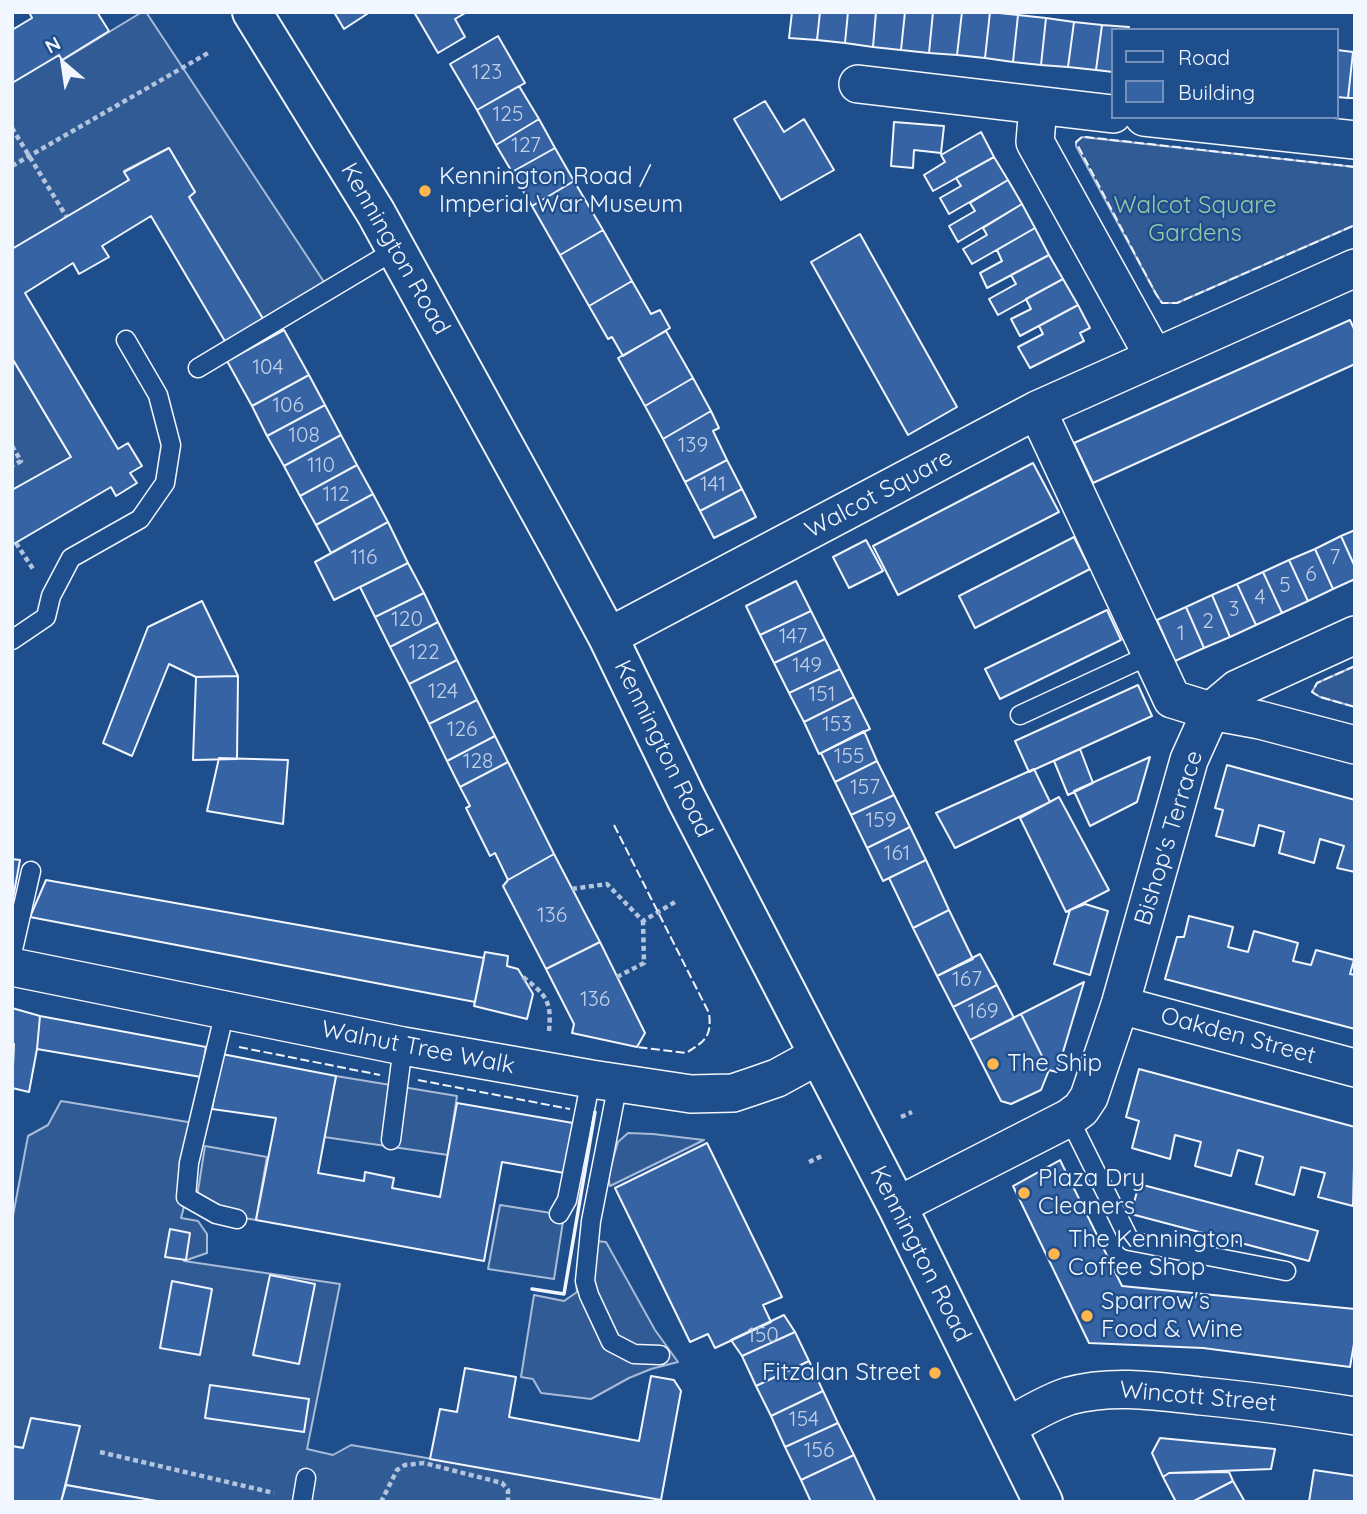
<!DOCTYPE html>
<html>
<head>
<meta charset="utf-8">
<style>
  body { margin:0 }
  #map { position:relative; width:1367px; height:1514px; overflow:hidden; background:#1f4e8c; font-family:Quicksand,sans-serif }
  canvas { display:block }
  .frame { position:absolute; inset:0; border:14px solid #f2f6ff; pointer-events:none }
  .legend { position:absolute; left:1111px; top:28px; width:228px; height:91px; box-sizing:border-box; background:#1f4e8c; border:2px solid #7391ba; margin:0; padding:9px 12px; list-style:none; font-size:21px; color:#f2f6ff }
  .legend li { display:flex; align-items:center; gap:14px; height:35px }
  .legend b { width:35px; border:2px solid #7391ba }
  .north { position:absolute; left:28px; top:28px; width:70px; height:70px; -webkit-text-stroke:5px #1f4e8c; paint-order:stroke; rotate:331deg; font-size:19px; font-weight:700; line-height:28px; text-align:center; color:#f2f6ff }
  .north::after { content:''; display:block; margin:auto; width:24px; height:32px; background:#f2f6ff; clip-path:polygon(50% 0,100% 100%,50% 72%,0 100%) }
</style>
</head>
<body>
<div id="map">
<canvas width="1367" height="1514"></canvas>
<div class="frame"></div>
<ul class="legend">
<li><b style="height:9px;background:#1f4e8c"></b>Road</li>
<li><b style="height:19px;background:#3563a3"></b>Building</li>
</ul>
<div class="north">N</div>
</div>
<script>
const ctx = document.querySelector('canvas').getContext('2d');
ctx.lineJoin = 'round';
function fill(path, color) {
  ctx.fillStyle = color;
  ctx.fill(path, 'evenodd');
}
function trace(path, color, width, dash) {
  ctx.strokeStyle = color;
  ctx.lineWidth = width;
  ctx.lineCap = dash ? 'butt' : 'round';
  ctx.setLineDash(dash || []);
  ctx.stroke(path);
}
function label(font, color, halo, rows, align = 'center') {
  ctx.font = font + ' Quicksand,sans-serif';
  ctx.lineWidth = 5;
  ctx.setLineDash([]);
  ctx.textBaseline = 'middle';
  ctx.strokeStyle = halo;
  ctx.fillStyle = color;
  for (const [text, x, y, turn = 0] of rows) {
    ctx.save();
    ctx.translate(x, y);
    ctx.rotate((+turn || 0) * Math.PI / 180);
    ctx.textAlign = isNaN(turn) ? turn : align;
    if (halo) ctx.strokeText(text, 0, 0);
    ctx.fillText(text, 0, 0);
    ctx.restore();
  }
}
const built = new Path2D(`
  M142 12H146L324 282 265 322 189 197 195 192 169 148 124 171 129 180 12 249V83L59 55 63 60Z
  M1082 137 1355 167V225L1177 303H1162L1156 294 1076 146V142Z
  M12 358 71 457 12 490Z
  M1355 666V707L1320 697 1312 692 1317 683Z
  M336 1076 457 1096 448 1155 324 1137Z
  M61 1101 206 1125 181 1218 198 1221 207 1234V1253L184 1261 340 1284 307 1449 333 1455 351 1445 660 1498V1502H162L66 1485 79 1426 31 1418 23 1448 12 1446V1221L28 1136 48 1125Z
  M628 1133 653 1134 704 1140 610 1186 608 1176 618 1142Z
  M205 1146 267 1157 256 1220 195 1210Z
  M500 1205 564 1215 554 1279 488 1269Z
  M584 1240 606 1242 655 1330 678 1362 651 1369 629 1378 591 1399 541 1393 533 1379 521 1377 534 1295 564 1301 577 1292 576 1283Z`);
fill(built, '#305b95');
trace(built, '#a8bbd7', 2);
const building = new Path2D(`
  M29 12H97L109 31 62 60 59 55 12 83V30L32 18Z
  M334 12H370L344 29Z
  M414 12H467L455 19 465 37 438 53Z
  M792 12H820L817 40 789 38Z
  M820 12H848L845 43 817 40Z
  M848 12H876L873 47 845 43Z
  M876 12H905L901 50 873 47Z
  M905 12H933L929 53 901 50Z
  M933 12H962L957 55 929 53Z
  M962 12H990L985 58 957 55Z
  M990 12 1018 15 1013 62 985 58Z
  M1018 15 1046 18 1041 65 1013 62Z
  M1046 18 1074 22 1068 67 1041 65Z
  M1074 22 1102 25 1096 70 1068 67Z
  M1102 25 1129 27V30H1113V72L1096 70Z
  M498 36 525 83 477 110 450 64Z
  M1337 50 1353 52 1348 98 1337 97Z
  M1353 52H1355V98H1348Z
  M519 86 539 119 496 145 477 110Z
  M765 101 784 132 804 119 834 170 781 200 734 119Z
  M539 119 555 148 512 172 496 145Z
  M894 122 944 126 941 153 914 150 913 168 891 166Z
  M981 132 994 157 933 191 924 175 945 162 941 155Z
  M169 148 195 192 189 197 265 322 226 343 151 216 102 246 109 257 79 274 73 263 25 293 118 449 128 443 142 466 130 473 137 483 116 496 111 487 12 545V490L71 457 12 358V249L129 180 124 172Z
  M555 148 574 181 532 206 512 172Z
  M994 157 1008 180 949 214 940 198 961 186 956 178Z
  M1008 180 1022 204 958 242 949 226 975 211 970 203Z
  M574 181 603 230 560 255 532 206Z
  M1022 204 1035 228 972 264 963 249 987 235 983 228Z
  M1035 228 1049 255 987 288 980 273 1002 261 997 250Z
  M603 230 632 281 589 306 560 255Z
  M860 234 957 407 908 435 811 262Z
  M1049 255 1063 279 998 315 989 299 1016 284 1011 275Z
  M1063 279 1078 305 1020 336 1011 319 1031 309 1026 299Z
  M632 281 651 314 660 310 670 328 623 356 612 337 608 339 589 306Z
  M1078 305 1090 328 1080 333 1084 341 1030 368 1018 347 1043 334 1039 326Z
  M1350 320 1355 331V364L1093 483 1074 443Z
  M284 330 309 375 252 406 227 361Z
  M666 331 693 378 645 406 618 358Z
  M309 375 325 405 267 436 252 406Z
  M693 378 711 411 663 439 645 406Z
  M325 405 341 435 284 466 267 436Z
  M711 411 719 428 713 431 727 460 685 482 663 439Z
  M341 435 357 465 300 496 284 466Z
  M727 460 742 489 700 511 685 482Z
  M1033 463 1059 512 898 595 873 546Z
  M357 465 373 494 316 525 300 496Z
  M742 489 756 517 714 538 700 511Z
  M373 494 388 522 331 553 316 525Z
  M388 522 408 563 334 600 315 562Z
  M1355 530V567L1341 536Z
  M1341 536 1355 567V579L1333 589 1315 549Z
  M1074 537 1090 569 975 628 959 596Z
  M866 540 883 571 849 588 833 557Z
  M1315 549 1333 589 1308 601 1289 560Z
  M1289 560 1308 601 1282 613 1263 572Z
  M408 563 424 593 375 617 360 587Z
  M1263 572 1282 613 1256 625 1237 584Z
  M796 581 811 611 760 635 746 606Z
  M1237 584 1256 625 1230 637 1212 595Z
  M424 593 438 622 390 647 375 617Z
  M1212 595 1230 637 1204 648 1186 607Z
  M202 601 238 676 196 677 169 664 132 756 103 743 148 627Z
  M1186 607 1204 648 1175 661 1157 620Z
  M1107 610 1121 640 1000 699 985 669Z
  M811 611 825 639 774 663 760 635Z
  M438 622 457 660 409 684 390 647Z
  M825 639 840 669 789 693 774 663Z
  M457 660 477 700 429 724 409 684Z
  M840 669 854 697 804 722 789 693Z
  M238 676 237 759 193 760 196 677Z
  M1138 685 1152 716 1029 772 1015 741Z
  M854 697 870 729 819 754 804 722Z
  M477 700 495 736 447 761 429 724Z
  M864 731 877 761 835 782 821 753Z
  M495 736 508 762 460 787 447 761Z
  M1080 749 1093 783 1068 795 1054 761Z
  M1150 757 1137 802 1090 826 1074 791Z
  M219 758 288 760 283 824 207 811Z
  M877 761 894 795 851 815 835 782Z
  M508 762 554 854 508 880 495 853 490 856 466 808 470 806 460 787Z
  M1227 765 1355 800V872L1337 868 1344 846 1320 839 1314 863 1279 853 1284 832 1259 825 1254 846 1216 836 1223 810 1215 808Z
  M1034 769 1050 802 955 848 936 813Z
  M894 795 910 827 867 848 851 815Z
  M1059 797 1109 890 1066 912 1020 818Z
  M910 827 926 860 883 881 867 848Z
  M554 854 600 942 546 969 503 886 508 880Z
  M12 859 20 860 12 904Z
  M926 860 949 910 913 928 889 878Z
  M46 880 484 958 475 1002 30 917Z
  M1085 904 1108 911 1090 975 1054 964 1070 910Z
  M949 910 973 959 937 976 913 928Z
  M1189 916 1233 927 1228 947 1248 952 1254 931 1298 943 1293 961 1311 965 1316 950 1354 960 1350 974 1355 975V1029L1165 979 1177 937H1184Z
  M600 942 645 1033 637 1047 572 1033 574 1024 546 969Z
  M485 952 508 956 507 966 518 969 533 994 527 1019 474 1006Z
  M980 954 997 985 953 1007 937 976Z
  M1084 982 1057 1072 1049 1070 1021 1014Z
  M997 985 1014 1018 970 1040 953 1007Z
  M12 1008 40 1016 37 1049 29 1092 12 1088 14 1044 12 1043Z
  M1021 1014 1049 1070 1041 1090 1011 1104 1001 1101 970 1040Z
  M40 1016 206 1047 201 1077 37 1049Z
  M222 1054 336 1076 318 1173 364 1181 365 1172 394 1178 392 1188 440 1197 457 1103 573 1123 564 1173 502 1162 484 1261 256 1220 276 1118 212 1109Z
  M1139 1069 1355 1127 1353 1206 1318 1197 1325 1173 1301 1167 1294 1195 1256 1184 1263 1157 1238 1150 1231 1176 1195 1166 1201 1142 1175 1135 1170 1159 1132 1148 1139 1121 1126 1117Z
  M707 1143 782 1297 763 1305 771 1322 715 1348 708 1334 690 1342 615 1188Z
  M1060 1160 1122 1286 1355 1309V1338L1350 1367 1203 1348 1089 1343 1013 1186Z
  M1139 1184 1318 1231 1309 1261 1131 1214Z
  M170 1229 190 1233 186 1260 165 1257Z
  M270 1275 315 1284 299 1364 253 1355Z
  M172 1281 212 1289 200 1355 160 1348Z
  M784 1315 795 1332 742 1356 731 1340Z
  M795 1332 809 1361 756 1386 742 1356Z
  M809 1361 823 1391 771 1416 756 1386Z
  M465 1368 516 1377 509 1417 639 1441 651 1376 674 1380 681 1391 661 1500 430 1459 440 1409 457 1412Z
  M210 1385 309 1399 304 1432 205 1418Z
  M823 1391 838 1423 785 1447 771 1416Z
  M31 1418 80 1426 61 1502H12V1446L23 1448Z
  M838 1423 854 1455 801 1480 785 1447Z
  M1160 1438 1275 1449 1271 1469 1169 1473 1163 1477 1152 1453Z
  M854 1455 876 1502H811L801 1480Z
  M1314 1470 1355 1476V1502H1309Z
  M1229 1472 1233 1481 1192 1502H1176L1163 1477 1169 1473Z
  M1233 1481 1245 1502H1192Z
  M66 1485 162 1502H61Z`);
fill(building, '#3563a3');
trace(building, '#f2f6ff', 2);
const service = new Path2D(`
  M198 368 397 249
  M12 640 46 617 51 596 71 558 140 519 165 483 171 445 158 395 126 340
  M1020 715 1152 654
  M12 954 31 871
  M225 1011 189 1163 186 1197 216 1214 237 1219
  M618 1083 591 1221 585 1281 589 1295 611 1342 634 1354 660 1355
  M1069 1118 1130 1241 1286 1271
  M391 1140 403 1046
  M559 1214 567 1200 591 1079
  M302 1502 306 1478`);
const minor = new Path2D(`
  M858 84 1113 114
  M1038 106 1035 142 1154 357
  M1144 117 1355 140
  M1037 410 1172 699 1211 711 1260 720 1355 745
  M608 637 1037 410 1355 268
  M12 967 403 1046 591 1079 691 1094 733 1093 751 1087 777 1078 819 1055
  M1120 1005 1355 1068
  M897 1206 1069 1118 1081 1109 1089 1097 1120 1005 1189 760 1211 711 1237 689 1355 635
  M1007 1427C1027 1416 1047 1403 1069 1396 1112 1384 1157 1391 1201 1396 1253 1401 1304 1408 1355 1416`);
const primary = new Path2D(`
  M252 12 376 213 563 553 608 637 687 800 897 1206 1043 1502`);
trace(service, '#f2f6ff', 21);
trace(minor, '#f2f6ff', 40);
trace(primary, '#f2f6ff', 42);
trace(new Path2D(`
  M12 128 66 216
  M12 166 208 53
  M12 446 21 461 12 466
  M16 543 33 569
  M572 889 607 884 643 921 675 902
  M523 977C546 995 552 1001 549 1031
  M617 977 644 963 643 921
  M901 1117 912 1112
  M809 1162 824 1155
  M100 1452 274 1493
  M381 1502 397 1470 405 1465 424 1463 502 1483 508 1490V1502`), '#b3c4dc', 4.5, [5, 3.5]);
trace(service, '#1f4e8c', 18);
trace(minor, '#1f4e8c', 37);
trace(primary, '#1f4e8c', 38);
trace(new Path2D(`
  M1355 167 1086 137H1082L1076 142 1156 294 1162 303H1177L1355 225
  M1355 666 1317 683 1312 692 1320 697 1355 707
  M614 825 709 1013C712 1037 705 1041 686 1053L637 1047
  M239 1047 380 1075
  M418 1080 570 1109`), '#f2f6ff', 2, [9, 3.5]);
trace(new Path2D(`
  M532 1289 564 1294 595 1112`), '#f2f6ff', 3.5);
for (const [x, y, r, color] of [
  [425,191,7,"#ffb74d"],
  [993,1064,7,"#ffb74d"],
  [1024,1193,7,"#ffb74d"],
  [1054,1254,7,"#ffb74d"],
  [1087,1316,7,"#ffb74d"],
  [935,1373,7,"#ffb74d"]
]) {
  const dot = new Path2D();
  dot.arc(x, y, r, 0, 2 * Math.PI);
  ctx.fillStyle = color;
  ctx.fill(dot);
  trace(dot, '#1f4e8c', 2.5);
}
label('21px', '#c3d1e8', null, [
  ["123",487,73],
  ["125",508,115],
  ["127",526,146],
  ["104",268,368],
  ["106",288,406],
  ["108",304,436],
  ["139",693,446],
  ["110",321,466],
  ["141",713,485],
  ["112",336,495],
  ["116",364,558],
  ["7",1335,558],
  ["6",1311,575],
  ["5",1285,586],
  ["4",1260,598],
  ["3",1234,610],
  ["120",407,620],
  ["2",1208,622],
  ["1",1181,634],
  ["147",793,637],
  ["122",424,653],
  ["149",807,666],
  ["124",443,692],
  ["151",822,695],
  ["153",837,725],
  ["126",462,730],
  ["155",849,757],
  ["128",478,762],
  ["157",865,788],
  ["159",881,821],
  ["161",897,854],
  ["136",552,916],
  ["167",967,980],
  ["136",595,1000],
  ["169",983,1012],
  ["150",763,1336],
  ["154",804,1420],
  ["156",819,1451]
]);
label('24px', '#f2f6ff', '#1f4e8c', [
  ["Kennington Road /",439,177],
  ["Imperial War Museum",439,205],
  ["The Ship",1007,1064],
  ["Plaza Dry",1038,1179],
  ["Cleaners",1038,1207],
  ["The Kennington",1068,1240],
  ["Coffee Shop",1068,1268],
  ["Sparrow's",1101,1302],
  ["Food & Wine",1101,1330],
  ["Fitzalan Street",921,1373,"right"]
], 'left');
label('24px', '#97c8a6', '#1f4e8c', [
  ["Walcot Square",1195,206],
  ["Gardens",1195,234]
]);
label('24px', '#f2f6ff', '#1f4e8c', [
  ["Kennington Road",395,249,60],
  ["Walcot Square",879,494,-28],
  ["Kennington Road",663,749,64],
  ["Bishop's Terrace",1169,838,-73],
  ["Oakden Street",1238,1036,15],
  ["Walnut Tree Walk",418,1048,11],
  ["Kennington Road",920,1254,63],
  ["Wincott Street",1198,1397,5]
]);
</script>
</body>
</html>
